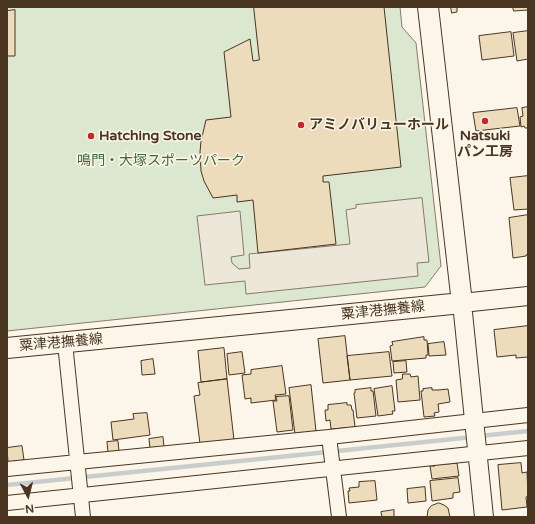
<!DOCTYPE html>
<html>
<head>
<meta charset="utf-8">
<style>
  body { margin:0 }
  #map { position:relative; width:535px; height:524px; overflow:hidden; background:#fbf6e9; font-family:"Varela Round",sans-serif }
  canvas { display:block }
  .frame { position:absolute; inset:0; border:8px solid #4a3520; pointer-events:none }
  .north { position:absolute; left:8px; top:476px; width:40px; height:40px; -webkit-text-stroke:3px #fbf6e9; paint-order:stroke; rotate:173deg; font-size:11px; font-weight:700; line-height:16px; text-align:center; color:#4a3520 }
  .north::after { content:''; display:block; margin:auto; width:14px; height:18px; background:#4a3520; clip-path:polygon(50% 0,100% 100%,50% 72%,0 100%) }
</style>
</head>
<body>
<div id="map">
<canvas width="535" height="524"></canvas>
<div class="frame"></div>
<div class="north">N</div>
</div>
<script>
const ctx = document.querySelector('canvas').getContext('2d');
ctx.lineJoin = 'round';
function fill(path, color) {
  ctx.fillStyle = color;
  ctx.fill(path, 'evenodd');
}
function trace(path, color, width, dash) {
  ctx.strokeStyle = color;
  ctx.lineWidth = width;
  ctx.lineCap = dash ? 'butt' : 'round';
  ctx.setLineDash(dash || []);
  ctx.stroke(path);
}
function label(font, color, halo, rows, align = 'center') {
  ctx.font = font + ' "Varela Round","Noto Sans JP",sans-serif';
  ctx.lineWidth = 3;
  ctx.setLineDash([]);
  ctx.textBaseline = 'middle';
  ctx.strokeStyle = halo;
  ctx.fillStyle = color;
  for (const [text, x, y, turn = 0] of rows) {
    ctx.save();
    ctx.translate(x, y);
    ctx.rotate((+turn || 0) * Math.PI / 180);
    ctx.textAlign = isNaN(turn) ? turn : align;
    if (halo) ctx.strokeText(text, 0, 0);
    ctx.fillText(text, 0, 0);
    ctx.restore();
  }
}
const green = new Path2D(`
  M7 7H400L402 27 416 43 441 266 425 287 7 331Z`);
fill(green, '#dce7d0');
trace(green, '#887966', 1);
const parking = new Path2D(`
  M422 198 429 262 417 263 418 276 246 294 245 281 205 285 197 216 240 211 244 255 231 257 232 263 239 269 250 268 249 254 350 244 346 210 356 208V205Z`);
fill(parking, '#ede7d9');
trace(parking, '#887966', 1);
trace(new Path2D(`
  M480 436 528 431
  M7 485 473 437`), '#c9cecd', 4.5);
const building = new Path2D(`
  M254 7H384L401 167 323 176V182H329L336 244 258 253 253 200 237 202V195L213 198 204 181 201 171 200 152 201 141 206 120 231 117 224 52 250 39 253 61 259 60Z
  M451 7H457V12L452 13Z
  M513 7H528V10L514 11Z
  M15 10V56H7V11Z
  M528 31V59L517 61 513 33Z
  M511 32 514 56 482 60 479 36Z
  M528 107V128H525L524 126 521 127 520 117 523 116 522 108Z
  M517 108 520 126 476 131 473 113Z
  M528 176V209L514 210 510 178Z
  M528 215V254L526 255V256L513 258 509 218Z
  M528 326V357L516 358V355L497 357 494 330Z
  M345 336 350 380 323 383 318 339Z
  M424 337V340H427L428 355H426V358L392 361 390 346 393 345 392 342Z
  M444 342 446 355 429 356 428 344Z
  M224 348 227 379 201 382 198 351Z
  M242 352 245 373 229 375 227 354Z
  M389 352 392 376 350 380 347 356Z
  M153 359 155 374 142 375 141 361Z
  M406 361 407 372 394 373 393 362Z
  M282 366 286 394 275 395 276 400 251 403V398L245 399 242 375 251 374V370Z
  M403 374H410L411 377 418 376 420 400 398 402 396 380 402 379Z
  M227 379 234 440 200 444 194 396 200 395 198 383Z
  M311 385 316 431 295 434 289 388Z
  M392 386 395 411H392L393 414 378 416 374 389Z
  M371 388V391H373L376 416 357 418 354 393H355V390Z
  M432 388V390H438L448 389 450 402 438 404 439 412 434 413 435 416 424 417 421 391H423V389Z
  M289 396 293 430 277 432 273 401H277L276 397Z
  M347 403V405H351L352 410H353L355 427 331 429 330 420 326 421 325 410H328V405Z
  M147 413 150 435 113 440 111 422 134 419 133 414Z
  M163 437 164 447 150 449 149 439Z
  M118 441 119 451 108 452 107 442Z
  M22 446 24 460 8 462 7 448Z
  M446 462V464L457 463 459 476 432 479 430 466H435L434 463Z
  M521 463 522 473 527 472 528 496 526 497 527 507 502 510 498 465Z
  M458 478 460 492 453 493V498L432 501 430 481Z
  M375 481 377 500 349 503 348 491H350L349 488 359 487V482Z
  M425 487 426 501 408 503 407 489Z
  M439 503 444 505 448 508 450 517H427L428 510 431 506Z
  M394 510V517H382L381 512Z`);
fill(building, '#ecdcbc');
trace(building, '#4a3520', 1);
const minor = new Path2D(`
  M65 343 83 517
  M329 437 339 517
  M7 469 329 437 528 415
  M7 503 528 448`);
const tertiary = new Path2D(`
  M484 517 462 303 528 296`);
const secondary = new Path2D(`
  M7 348 462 303 428 7`);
trace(minor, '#4a3520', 16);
trace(tertiary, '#4a3520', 20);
trace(secondary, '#4a3520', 22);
trace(minor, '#fbf6e9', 14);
trace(tertiary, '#fbf6e9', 18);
trace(secondary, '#fbf6e9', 20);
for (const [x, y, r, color] of [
  [485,121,4,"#c62828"],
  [301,125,4,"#c62828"],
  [91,136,4,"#c62828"]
]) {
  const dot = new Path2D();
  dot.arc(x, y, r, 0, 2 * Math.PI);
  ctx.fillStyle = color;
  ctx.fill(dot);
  trace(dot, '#fbf6e9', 1.5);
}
label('bold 14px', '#4a3520', '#fbf6e9', [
  ["アミノバリューホール",309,125],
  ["Hatching Stone",99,136],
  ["Natsuki",485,136,"center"],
  ["パン工房",485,152,"center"]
], 'left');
label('14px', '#436837', '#fbf6e9', [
  ["鳴門・大塚スポーツパーク",161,161]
]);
label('14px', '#4a3520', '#fbf6e9', [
  ["粟津港撫養線",383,311,-6],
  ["粟津港撫養線",61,343,-5]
]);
</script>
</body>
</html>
